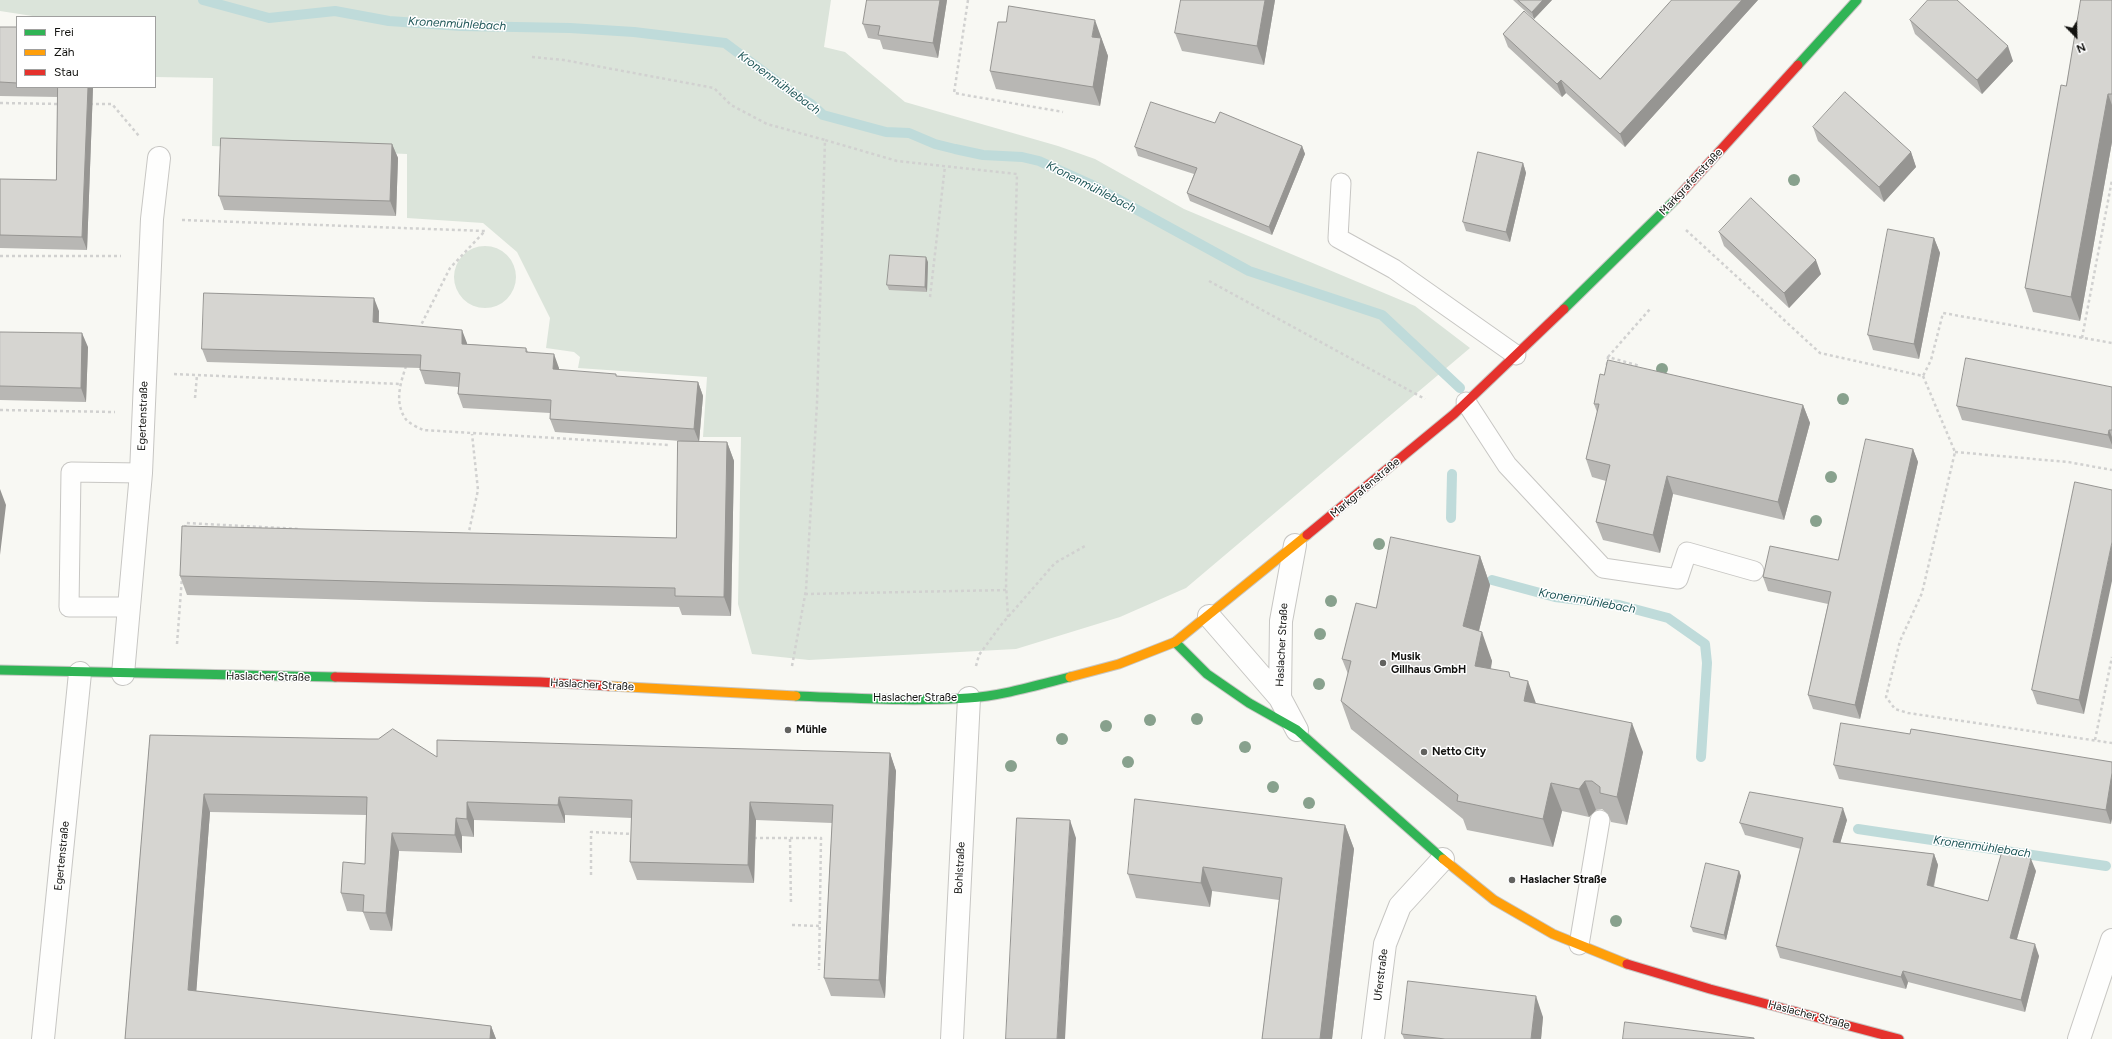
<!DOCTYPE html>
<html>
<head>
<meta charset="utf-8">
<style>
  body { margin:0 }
  #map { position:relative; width:2112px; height:1039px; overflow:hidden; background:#f8f8f3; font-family:Figtree,sans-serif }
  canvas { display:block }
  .legend { position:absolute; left:16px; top:16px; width:140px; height:72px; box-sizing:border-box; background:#fff; border:1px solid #a0a09f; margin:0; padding:5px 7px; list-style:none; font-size:12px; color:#12120f }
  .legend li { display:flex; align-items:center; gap:8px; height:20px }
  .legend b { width:20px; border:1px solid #a0a09f }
  .north { position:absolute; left:2056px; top:16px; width:40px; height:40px; -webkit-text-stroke:3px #fff; paint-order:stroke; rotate:157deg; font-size:11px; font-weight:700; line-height:16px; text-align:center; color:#12120f }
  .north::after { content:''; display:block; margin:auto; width:14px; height:18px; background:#12120f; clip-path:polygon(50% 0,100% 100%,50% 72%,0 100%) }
</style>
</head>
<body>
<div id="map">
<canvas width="2112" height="1039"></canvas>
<ul class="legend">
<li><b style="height:5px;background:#30b455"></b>Frei</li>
<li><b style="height:5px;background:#ff9f0a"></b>Zäh</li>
<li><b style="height:5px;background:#e5322d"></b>Stau</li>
</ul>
<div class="north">N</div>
</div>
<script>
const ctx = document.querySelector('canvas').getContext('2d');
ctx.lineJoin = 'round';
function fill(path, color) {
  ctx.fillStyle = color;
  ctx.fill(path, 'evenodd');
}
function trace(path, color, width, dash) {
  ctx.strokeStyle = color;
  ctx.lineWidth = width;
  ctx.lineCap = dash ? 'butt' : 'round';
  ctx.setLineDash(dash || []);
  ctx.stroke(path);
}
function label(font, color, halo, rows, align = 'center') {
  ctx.font = font + ' Figtree,sans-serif';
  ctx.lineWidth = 3;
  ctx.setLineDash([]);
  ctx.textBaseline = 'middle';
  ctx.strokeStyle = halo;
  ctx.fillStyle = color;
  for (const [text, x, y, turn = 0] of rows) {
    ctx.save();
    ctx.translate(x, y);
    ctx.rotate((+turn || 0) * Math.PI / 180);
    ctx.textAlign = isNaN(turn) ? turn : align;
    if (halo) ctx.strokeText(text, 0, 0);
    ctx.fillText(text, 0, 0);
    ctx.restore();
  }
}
fill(new Path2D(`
  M0 0H831L824 47 845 52 905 102 1058 146 1095 159 1184 209 1415 306 1470 348 1186 588 1120 617 1016 649 809 660 752 654 738 604 741 437H703L707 377 578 368 580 357 574 352 546 348 550 318 517 252 483 223 407 218V154L212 146 213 78 155 77V17H39L0 11Z
  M454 277a31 31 0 1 1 62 0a31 31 0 1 1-62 0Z`), '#dbe4da');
trace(new Path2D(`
  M203 0 269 18 335 11 389 21 461 26 570 28 634 32 725 43 788 90 811 104 823 115 886 132 909 133 935 144 955 149 983 155 1022 157 1039 161 1090 184 1249 271 1382 315 1460 388
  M1451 518 1452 474
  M1492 580 1555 597 1619 605 1668 618 1705 644 1707 663 1701 757
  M1858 829 2106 866`), '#bfdbda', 10);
const lane = new Path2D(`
  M1341 183 1338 238 1394 269 1516 355
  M1466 402 1507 465 1603 568 1678 579 1687 552 1754 571
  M128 607H69L71 472 141 473
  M1579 945 1600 820`);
const street = new Path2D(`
  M1209 616 1280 698 1297 730
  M123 674 141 473 152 219 159 158
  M1280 698 1281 621 1295 545
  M43 1039 80 673
  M952 1039 969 698
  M1373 1039 1385 944 1400 906 1443 859
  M2079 1039 2112 940`);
const fast = new Path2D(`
  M1798 65 1857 0
  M1564 309 1676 199
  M1175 642 1207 674 1249 703 1297 730 1443 859
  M0 670 335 677
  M796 696C853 698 911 702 968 698 1001 696 1038 685 1070 677`);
const slow = new Path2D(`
  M1070 677 1119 664 1175 642 1307 535
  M609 686 796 696
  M1443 859 1494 900 1553 934 1627 964`);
const jam = new Path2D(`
  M1676 199 1798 65
  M1307 535 1454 414 1564 309
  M335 677 540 682 609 686
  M1627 964 1710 989 1899 1039`);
trace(lane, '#c7c6c3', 21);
trace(street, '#c7c6c3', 24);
trace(fast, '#c7c6c3', 11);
trace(slow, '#c7c6c3', 11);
trace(jam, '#c7c6c3', 11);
trace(new Path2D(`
  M968 0 954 93 1063 112
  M532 57 564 60 714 88 731 105 767 124 825 140
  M0 103 59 104
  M90 104H112L139 136
  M182 220 485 231
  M1686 230 1820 353 1923 376 1931 360 1943 313 2112 343
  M0 256H121
  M1209 281 1425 399
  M930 297 945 166
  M419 329 450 268 485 231
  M2082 338 2112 180
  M1608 357 1650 309
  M406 366C401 382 394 401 405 418 408 423 417 427 423 430L669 445
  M1606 371 1608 357 1640 366
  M174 374 400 384
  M1923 376 1955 452 1922 593 1900 641 1886 697 1895 709 1908 713 2112 743
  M195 398 197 375
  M0 410 115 412
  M1955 452 2068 462 2112 470
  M185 528 186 523 300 529
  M468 536 478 490 472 434
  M805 594 1007 590
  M177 644 182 577
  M792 666 806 590 817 403 825 140 897 161 1017 174 1006 584 1008 617
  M976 666 979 655 1001 625 1055 563 1085 546
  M2095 740 2112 657
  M754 838H821L819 970
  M790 839 791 905
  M591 875V832L633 834
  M792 925 820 926`), '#d1d1d0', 2.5, [3, 3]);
trace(lane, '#fefefd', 19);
trace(street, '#fefefd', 22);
trace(fast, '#30b455', 9);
trace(slow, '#ff9f0a', 9);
trace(jam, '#e5322d', 9);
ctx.fillStyle = '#88a18d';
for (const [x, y] of [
  [1794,180],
  [1662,369],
  [1843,399],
  [1831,477],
  [1816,521],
  [1379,544],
  [1331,601],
  [1320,634],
  [1319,684],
  [1197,719],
  [1150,720],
  [1106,726],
  [1062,739],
  [1245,747],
  [1128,762],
  [1011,766],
  [1273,787],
  [1309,803],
  [1616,921]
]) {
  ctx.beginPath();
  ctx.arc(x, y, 6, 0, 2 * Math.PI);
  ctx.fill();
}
fill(new Path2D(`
  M867 0H947L938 58 883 49 880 40 868 38 863 24Z
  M1275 0 1264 65 1182 51 1175 33Z
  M1513 0H1552L1534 19Z
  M1672 0H1758L1625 147 1566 93 1562 97 1508 47 1503 34 1600 79Z
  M2112 0V142L2080 321 2033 312 2025 288 2066 86Z
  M1910 20 2013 61 1982 94 1915 34Z
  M0 27H17V87H93L87 250 0 248V179L56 180 58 97 0 96Z
  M1101 38 1108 56 1100 106 996 89 990 71Z
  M1215 123 1302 146 1305 154 1272 235 1190 201 1187 193 1194 174 1138 156 1135 147Z
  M1813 127 1911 152 1916 167 1884 202 1818 141Z
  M392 144 398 158 396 216 224 210 219 196Z
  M1523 163 1526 173 1510 242 1466 231 1463 222Z
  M1719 232 1821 274 1789 308 1724 246Z
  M1934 238 1940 253 1919 359 1873 350 1868 335Z
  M928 262 927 292 889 290 887 285Z
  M379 311V323L467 343V344L526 348 528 352 559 368V370L617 377 698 382 703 396 699 442H727L734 461 731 616 682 615 679 607 429 602 187 595 180 576 676 538 681 441 555 432 550 419V413L463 408 458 394V387L425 384 420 370V368L207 362 202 349Z
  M0 332 88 347 86 402 0 400Z
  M2112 387V449L1962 420 1957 406Z
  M1594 404 1803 405 1810 423 1784 520 1673 494 1660 553 1603 540 1596 522 1606 481 1592 477 1586 459 1597 412Z
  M1913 449 1918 462 1860 719 1813 709 1808 695 1828 604 1768 591 1763 577 1838 560Z
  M2075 482 2084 714 2037 704 2032 690Z
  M1480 556 1490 585 1479 631 1492 661 1491 669 1511 677 1536 704 1643 752 1627 825 1611 822 1608 814 1602 809 1596 810 1589 817 1562 811 1553 847 1467 830 1463 819 1351 729 1341 701 1348 674 1342 659 1376 608Z
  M1910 734 2112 762 2111 824 1839 779 1834 765Z
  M150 735 437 757 890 753 896 771 885 998 831 996 824 978 832 823 756 820 754 883 637 880 630 862 632 818 565 815V823L474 820V837L462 836V853L399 851 392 931 370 930 363 912 347 911 341 893 365 864 366 815 210 812 196 991 491 1026 496 1039H125Z
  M1847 820 1840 843 1934 854 1938 865 1934 887 1988 901 2036 871 2017 939 2039 956 2025 1012 1908 982 1906 989 1780 958 1776 946 1801 849 1745 835 1740 823Z
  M1345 825 1354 849 1332 1039H1262L1279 900 1212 891 1210 907 1136 898 1128 874Z
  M1739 871 1741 876 1726 940 1693 932 1691 927Z
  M1543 1017 1541 1039H1404L1402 1034Z`), '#b8b7b4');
fill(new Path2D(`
  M940 0H947L938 58 933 43Z
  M1265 0H1275L1264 65 1257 46Z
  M1543 0H1552L1534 19 1532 12Z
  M1742 0H1758L1625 147 1620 134Z
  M1095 20 1108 56 1100 106 1093 87 1092 37Z
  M2008 46 2013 61 1982 94 1977 80Z
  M1561 80 1566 93 1562 97 1557 84Z
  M88 87H93L87 250 82 237Z
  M2108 94 2112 105V142L2080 321 2071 297Z
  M392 144 398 158 396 216 390 201Z
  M1302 146 1305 154 1272 235 1269 227Z
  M1911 152 1916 167 1884 202 1879 187Z
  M1523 163 1526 173 1510 242 1506 232Z
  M1934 238 1940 253 1919 359 1914 344Z
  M926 257 928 262 927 292 925 287Z
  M1816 260 1821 274 1789 308 1784 293Z
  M374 298 379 311 378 336 373 322Z
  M462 330 467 343 466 357 462 344Z
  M82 333 88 347 86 402 81 388Z
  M554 354 559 368 558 383 553 369Z
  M698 382 703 396 699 442 694 429Z
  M1803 405 1810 423 1784 520 1778 502Z
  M2109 430 2112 437V445L2108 435Z
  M727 442 734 461 731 616 724 597Z
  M1913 449 1918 462 1860 719 1855 705Z
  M1667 476 1673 494 1660 553 1653 535Z
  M0 489 6 505 0 555Z
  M2112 542V581L2084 714 2079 700Z
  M1480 556 1490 585 1473 655 1463 626Z
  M1482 632 1492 661 1485 695 1475 666Z
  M1528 681 1538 709 1524 701Z
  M1632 723 1643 752 1627 825 1617 797Z
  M890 753 896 771 885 998 879 980Z
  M2112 773V819L2111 824 2106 810Z
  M1585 781 1596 810 1589 817 1579 789Z
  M1551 783 1562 811 1553 847 1543 819Z
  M204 794 210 812 195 1009 188 990Z
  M559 797 565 815V823L558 805Z
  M467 802 474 820V837L467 819Z
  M750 802 756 820 754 883 748 865Z
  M1843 808 1847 820 1837 854 1833 842Z
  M456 818 462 836V853L455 835Z
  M1070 820 1076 838 1065 1039H1057Z
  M1345 825 1354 849 1332 1039H1320Z
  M392 833 399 851 392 931 386 913Z
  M1934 854 1938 865 1931 897 1927 885Z
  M2031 859 2036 871 2014 949 2010 938Z
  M1203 867 1212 891 1210 907 1201 883Z
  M1739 871 1741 876 1726 940 1724 935Z
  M2035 944 2039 956 2025 1012 2021 1000Z
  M1903 971 1908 982 1906 989 1901 977Z
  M1536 996 1543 1017 1541 1039H1531Z
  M491 1026 496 1039H490Z`), '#969592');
const building = new Path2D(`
  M867 0H940L933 43 878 35 880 26 863 24Z
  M1181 0H1265L1257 46 1175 33Z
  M1518 0H1543L1532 12Z
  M1672 0H1742L1620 134 1561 80 1557 84 1503 34 1524 11 1600 79Z
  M1928 0H1957L2008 46 1977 80 1910 20Z
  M2081 0H2112V94H2108L2071 297 2025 288 2061 85 2066 86Z
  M1009 6 1095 20 1092 37 1101 38 1093 87 990 71 998 22H1006Z
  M0 27H17V83L0 82Z
  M58 87H88L82 237 0 235V179L56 180Z
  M1845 92 1911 152 1879 187 1813 127Z
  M1151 102 1215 123 1220 112 1302 146 1269 227 1187 193 1197 168 1135 147Z
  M221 138 392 144 390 201 219 196Z
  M1478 152 1523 163 1506 232 1463 222Z
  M1751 198 1816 260 1784 293 1719 232Z
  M1888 229 1934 238 1914 344 1868 335Z
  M890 255 926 257 925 287 887 285Z
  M204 293 374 298 373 322 462 330V344L526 348V352L554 354 553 369 616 374V376L698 382 694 429 550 419 551 400 458 394 460 373 420 370 421 355 202 349Z
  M0 332 82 333 81 388 0 386Z
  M1966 358 2112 387V430H2109L2108 435 1957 406Z
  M1608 360 1803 405 1778 502 1667 476 1653 535 1596 522 1610 465 1586 459 1599 404H1594L1600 374 1604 375Z
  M1866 439 1913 449 1855 705 1808 695 1831 592 1763 577 1770 546 1838 560Z
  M678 441 727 442 724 597 675 596V588L422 583 180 576 182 526 676 538Z
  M2075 482 2112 490V542L2079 700 2032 690Z
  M1391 537 1480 556 1463 626 1482 632 1475 666 1509 672 1510 677 1528 681 1524 701 1632 723 1617 797 1600 793V787L1592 781H1585L1579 789 1551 783 1543 819 1457 801 1458 795 1341 701 1351 661 1342 659 1356 603 1376 608Z
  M1841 723 1910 734 1911 729 2112 762V773L2106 810 1834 765Z
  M393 729 437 757V740L890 753 879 980 824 978 833 805 750 802 748 865 630 862 632 800 559 797 558 805 467 802V819L456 818 455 835 392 833 386 913 363 912 364 895 341 893 343 862 365 864 367 797 204 794 188 990 491 1026 490 1039H125L150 735 369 739H378Z
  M1750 792 1843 808 1833 842 1934 854 1927 885 1988 901 2002 851 2031 859 2010 938 2035 944 2021 1000 1903 971 1901 977 1776 946 1803 838 1740 823Z
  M1135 799 1345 825 1320 1039H1262L1282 878 1203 867 1201 883 1128 874Z
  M1017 818 1070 820 1057 1039H1006Z
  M1706 863 1739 871 1724 935 1691 927Z
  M1408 981 1536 996 1531 1039H1445L1402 1034Z
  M1625 1022 1754 1038V1039H1623Z`);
fill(building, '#d6d5d1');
trace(building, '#969592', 1);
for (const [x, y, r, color] of [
  [1383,663,4,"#62625f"],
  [788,730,4,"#62625f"],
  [1424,752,4,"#62625f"],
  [1512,880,4,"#62625f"]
]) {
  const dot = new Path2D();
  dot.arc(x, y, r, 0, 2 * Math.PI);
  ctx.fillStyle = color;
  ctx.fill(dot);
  trace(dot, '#fff', 1.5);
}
label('11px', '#12120f', '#fff', [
  ["Markgrafenstraße",1691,182,-47],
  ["Egertenstraße",143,416,-88],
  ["Markgrafenstraße",1365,488,-40],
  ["Haslacher Straße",1282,645,-87],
  ["Haslacher Straße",268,677,1],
  ["Haslacher Straße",592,685,3],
  ["Haslacher Straße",915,698],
  ["Egertenstraße",62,856,-84],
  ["Bohlstraße",960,868,-87],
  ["Uferstraße",1381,975,-83],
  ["Haslacher Straße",1809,1015,15]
]);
label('bold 11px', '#12120f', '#fff', [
  ["Musik",1391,657],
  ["Gillhaus GmbH",1391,670],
  ["Mühle",796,730],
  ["Netto City",1432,752],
  ["Haslacher Straße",1520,880]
], 'left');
label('italic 12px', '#1d5557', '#fff', [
  ["Kronenmühlebach",457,24,3],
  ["Kronenmühlebach",779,83,36],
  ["Kronenmühlebach",1091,187,27],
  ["Kronenmühlebach",1587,601,10],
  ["Kronenmühlebach",1982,847,8]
]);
</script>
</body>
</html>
